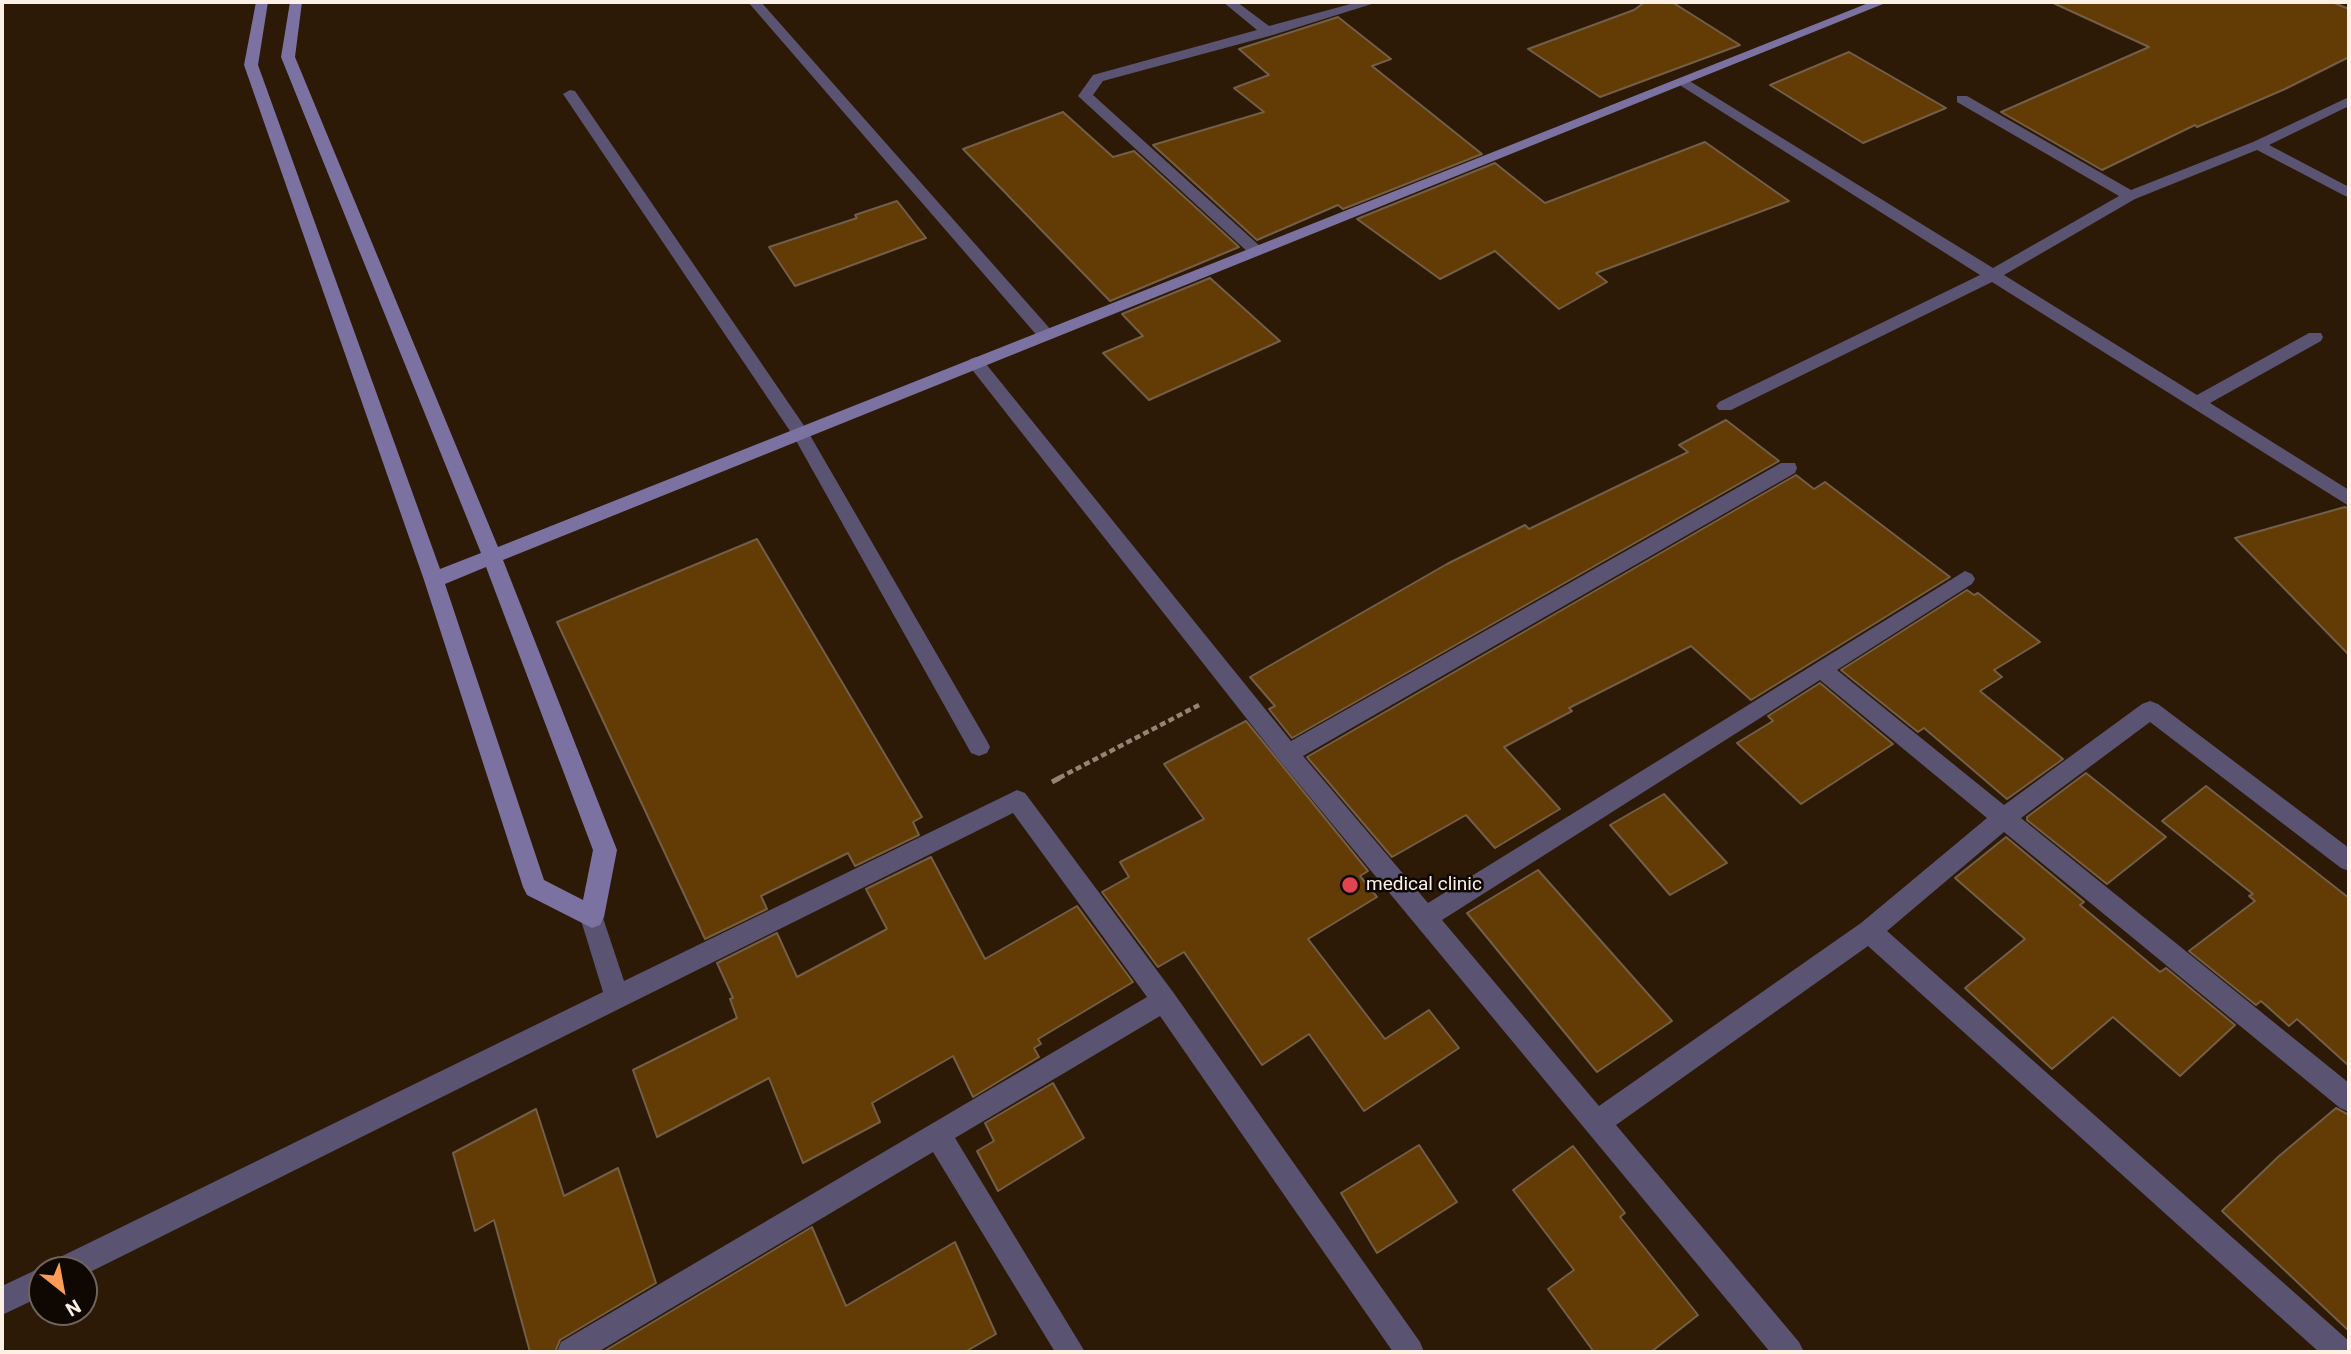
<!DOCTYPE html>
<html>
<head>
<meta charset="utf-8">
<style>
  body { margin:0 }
  #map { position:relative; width:2351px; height:1354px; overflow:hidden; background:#2c1a06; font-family:Roboto,sans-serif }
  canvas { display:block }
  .frame { position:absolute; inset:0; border:4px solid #fdf0e4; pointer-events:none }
  .north { position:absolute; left:28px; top:1256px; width:70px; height:70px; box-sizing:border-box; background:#0f0702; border:2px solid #6e645c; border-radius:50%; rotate:149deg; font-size:19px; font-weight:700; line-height:28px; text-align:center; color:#fdf0e4 }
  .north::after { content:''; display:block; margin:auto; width:24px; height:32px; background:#fd9c55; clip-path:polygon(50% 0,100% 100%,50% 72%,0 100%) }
</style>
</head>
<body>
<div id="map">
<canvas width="2351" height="1354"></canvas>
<div class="frame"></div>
<div class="north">N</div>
</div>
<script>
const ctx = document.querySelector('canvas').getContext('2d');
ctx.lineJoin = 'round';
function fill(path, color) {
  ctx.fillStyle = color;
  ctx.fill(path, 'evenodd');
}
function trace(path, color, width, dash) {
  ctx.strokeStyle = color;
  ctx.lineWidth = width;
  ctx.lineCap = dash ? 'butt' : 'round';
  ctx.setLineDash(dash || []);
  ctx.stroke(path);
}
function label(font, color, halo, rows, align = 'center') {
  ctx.font = font + ' Roboto,sans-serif';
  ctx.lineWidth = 5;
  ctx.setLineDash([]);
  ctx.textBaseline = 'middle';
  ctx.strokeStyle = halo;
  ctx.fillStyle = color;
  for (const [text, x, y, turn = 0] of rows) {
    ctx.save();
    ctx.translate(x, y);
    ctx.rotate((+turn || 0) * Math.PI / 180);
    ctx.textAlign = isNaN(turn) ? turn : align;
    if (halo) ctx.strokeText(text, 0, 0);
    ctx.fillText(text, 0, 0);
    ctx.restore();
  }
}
const building = new Path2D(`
  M1645 2H1672L1740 45 1600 97 1528 49 1634 10Z
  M2051 2H2332L2349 9V57L2285 89 2197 127 2195 125 2102 170 2001 112 2149 47Z
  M1338 17 1391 59 1372 66 1482 154 1343 209 1338 205 1257 240 1153 145 1264 112 1234 88 1269 75 1239 49Z
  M1849 52 1946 108 1863 143 1770 85Z
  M1063 112 1113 157 1134 151 1239 247 1110 301 963 149Z
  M1705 142 1789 201 1596 273 1607 282 1559 309 1495 251 1440 279 1357 219 1495 163 1545 203Z
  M897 201 926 238 795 286 769 247 857 218 855 215Z
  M1210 278 1280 341 1149 400 1103 353 1143 336 1122 314Z
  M1726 420 1779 461 1292 738 1269 709 1275 706 1250 677 1447 564 1525 525 1529 529 1688 452 1679 445Z
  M1796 475 1814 489 1825 482 1950 577 1751 700 1691 646 1569 708 1572 711 1504 747 1560 809 1495 848 1466 815 1392 857 1307 757Z
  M2345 507 2349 509V655L2235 538Z
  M757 539 922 817 913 822 919 835 855 866 848 853 761 896 767 909 705 939 557 622Z
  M1967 590 1974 595 1978 593 2040 642 1994 670 2002 677 1980 691 2063 759 2007 799 1924 728 1918 732 1841 670Z
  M1820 683 1893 744 1801 804 1737 743 1773 721 1768 716Z
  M1246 721 1368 871 1360 876 1377 897 1308 939 1385 1039 1429 1010 1459 1048 1364 1111 1309 1034 1262 1065 1184 952 1158 967 1102 892 1129 877 1120 862 1204 819 1164 764Z
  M2086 773 2166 837 2107 884 2027 820V817Z
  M2206 786 2349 898V1066L2297 1019 2289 1026 2261 1001 2256 1005 2189 951 2255 901 2249 896 2253 894 2162 821Z
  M1664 794 1727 863 1670 895 1610 825Z
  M2006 837 2084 902 2080 905 2160 972 2166 968 2235 1025 2180 1076 2113 1017 2052 1069 1965 988 2025 939 1955 878Z
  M931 857 985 959 1077 906 1133 982 1038 1039 1041 1044 1034 1048 1039 1057 973 1097 953 1056 872 1103 880 1122 803 1163 769 1078 657 1137 633 1070 737 1018 730 999 733 998 717 963 777 933 797 977 887 929 866 889Z
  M1538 870 1672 1021 1597 1072 1467 913Z
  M1053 1083 1084 1138 998 1191 977 1151 994 1141 985 1123Z
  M2336 1108 2349 1115V1331L2222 1211 2278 1157Z
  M536 1109 564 1196 618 1168 656 1283 560 1340 555 1352H530L494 1220 475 1231 453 1153Z
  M1419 1145 1457 1202 1377 1253 1341 1193Z
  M1573 1146 1625 1213 1620 1217 1698 1315 1651 1352H1594L1548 1289 1574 1270 1513 1190Z
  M812 1227 846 1306 955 1242 996 1334 965 1352H603Z`);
fill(building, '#633b04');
trace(building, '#735e48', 2);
trace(new Path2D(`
  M1059 778 1199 705`), '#938474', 4.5, [6, 3.5]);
trace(new Path2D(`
  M1052 782 1063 776`), '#938474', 5, [9, 4.5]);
fill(new Path2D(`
  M748 2H761L1052 331 1054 335 1052 339H1040Z
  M1223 2H1237L1269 26 1358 2H1378L1273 35 1103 81 1093 95 1262 248 1264 251 1262 254H1250L1078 96 1093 75 1257 30Z
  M1683 77 1993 268 2119 196 1957 102V96H1967L2131 190 2253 142 2349 97V106L2269 145 2349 187V198L2257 150 2135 199 2004 275 2197 395 2309 333H2321L2323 337 2321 341 2210 403 2349 490V506L1992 282 1731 410H1719L1716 406 1719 402 1980 275 1678 84 1676 81Z
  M570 90 575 91 807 430 987 741 990 747 987 753 979 756 971 753 794 437 563 94Z
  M976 357 982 359 1291 741 1781 463H1795L1797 468 1795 473 1303 756 1428 903 1965 571 1972 574 1975 579 1972 584 1837 670 2004 805 2142 704 2150 701 2158 704 2349 848V871L2341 868 2150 722 2021 818 2349 1083V1112L2340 1108 2004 832 1887 931 2349 1341V1352H2319L1868 946 1616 1125 1799 1342 1804 1352H1770L1280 761 970 367 967 363 970 359ZM1820 680 1987 818 1861 923 1599 1106 1442 920Z
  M1017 790 1025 793 1173 992 1420 1342 1424 1352H1393L1160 1016 955 1138 1085 1352H1055L933 1152 598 1352H557L561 1342 1147 997 1013 813 84 1275V1270H50L54 1260 603 992 580 917 584 909 592 906 600 909 624 981Z
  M42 1267 49 1270H42V1296L2 1315V1286Z`), '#5a5472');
fill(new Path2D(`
  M256 2H268L258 65 440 569 481 553 281 57 290 2H302L295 57 498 547 1871 2H1888L503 560 617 850 604 917 600 925 592 928 527 895 523 887 424 580 244 65ZM486 567 593 850 583 900 544 880 445 584Z`), '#7b72a1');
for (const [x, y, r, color] of [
  [1350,885,9,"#e0444e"]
]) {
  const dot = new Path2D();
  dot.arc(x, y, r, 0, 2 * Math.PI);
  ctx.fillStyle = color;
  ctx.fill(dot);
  trace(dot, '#0f0702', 2.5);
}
label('19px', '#fdf0e4', '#0f0702', [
  ["medical clinic",1366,885]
], 'left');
</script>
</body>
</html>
